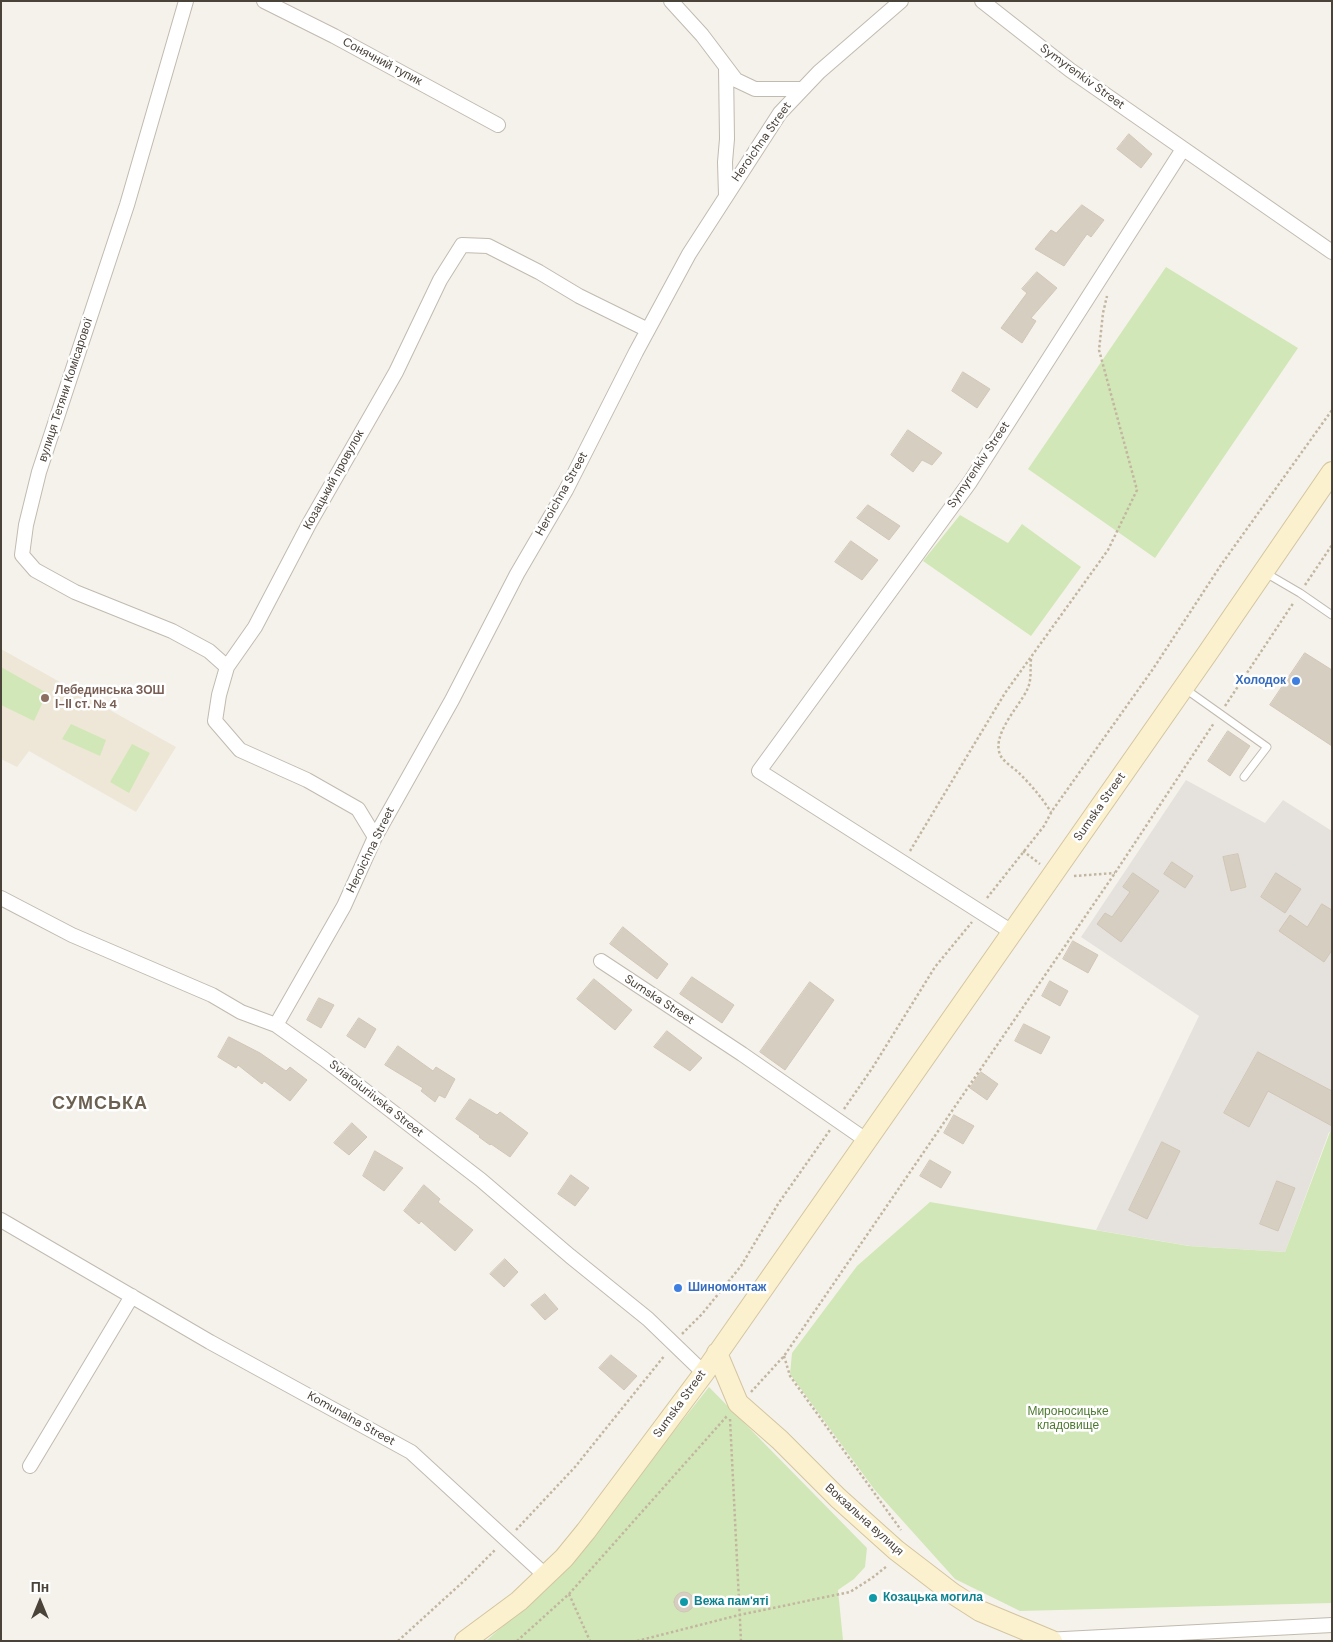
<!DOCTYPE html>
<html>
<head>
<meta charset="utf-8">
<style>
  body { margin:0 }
  #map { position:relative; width:1333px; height:1642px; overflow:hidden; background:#f5f2ec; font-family:"DM Sans",sans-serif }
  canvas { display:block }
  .frame { position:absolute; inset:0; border:2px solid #4a433a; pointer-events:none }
  .north { position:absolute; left:15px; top:1577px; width:50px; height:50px; -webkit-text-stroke:4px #fff; paint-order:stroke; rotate:0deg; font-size:14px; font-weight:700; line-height:20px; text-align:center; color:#4a433a }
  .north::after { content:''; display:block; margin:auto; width:18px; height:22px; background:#4a433a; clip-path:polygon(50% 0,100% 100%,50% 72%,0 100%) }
</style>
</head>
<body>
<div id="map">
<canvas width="1333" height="1642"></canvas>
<div class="frame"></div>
<div class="north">Пн</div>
</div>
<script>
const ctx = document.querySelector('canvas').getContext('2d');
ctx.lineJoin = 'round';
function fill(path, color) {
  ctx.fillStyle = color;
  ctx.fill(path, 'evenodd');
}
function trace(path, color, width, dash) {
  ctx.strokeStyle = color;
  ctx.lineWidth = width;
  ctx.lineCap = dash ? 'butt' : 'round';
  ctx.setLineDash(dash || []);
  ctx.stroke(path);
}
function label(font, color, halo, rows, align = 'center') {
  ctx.font = font + ' "DM Sans",sans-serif';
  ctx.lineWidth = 5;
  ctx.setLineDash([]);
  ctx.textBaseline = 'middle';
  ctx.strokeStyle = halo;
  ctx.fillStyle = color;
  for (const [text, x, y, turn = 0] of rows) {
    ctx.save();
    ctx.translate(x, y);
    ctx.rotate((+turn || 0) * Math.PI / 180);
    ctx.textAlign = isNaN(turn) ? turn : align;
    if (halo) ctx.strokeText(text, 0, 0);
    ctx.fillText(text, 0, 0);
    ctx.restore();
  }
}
fill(new Path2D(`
  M1186 780 1265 823 1283 800 1332 831V1132H1329L1285 1252 1190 1246 1096 1230 1199 1016 1081 937Z`), '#e5e2dd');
fill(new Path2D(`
  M1 649 176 747 136 812 29 751 17 767 1 759Z`), '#eee7d7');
fill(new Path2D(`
  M1166 267 1298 348 1155 558 1028 469Z
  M960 515 1008 543 1022 524 1081 567 1031 636 923 561Z
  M1 667 47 693 34 721 1 705Z
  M71 724 106 740 100 756 62 739Z
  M132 744 150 753 129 793 110 782Z
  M1330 1132H1332V1603L1020 1611 955 1579 874 1489 790 1374 792 1353 857 1266 930 1202 1189 1246 1285 1252Z
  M709 1387 867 1548 865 1567 854 1579 838 1590 843 1640 486 1641 559 1576Z`), '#d2e7b7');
const building = new Path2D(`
  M1129 134 1152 154 1141 168 1117 149Z
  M1082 205 1104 220 1091 237 1087 234 1064 266 1035 249 1051 230 1056 233Z
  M1037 272 1057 288 1031 318 1036 321 1022 343 1001 328 1027 293 1022 289Z
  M963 372 990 389 977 408 952 391Z
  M908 430 942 453 932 465 922 460 913 472 891 455Z
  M868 505 900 526 889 540 857 518Z
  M851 541 878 560 862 580 835 562Z
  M1305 653 1332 670V746L1270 705Z
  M1228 731 1250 746 1230 776 1208 761Z
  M1238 854 1246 887 1231 891 1223 857Z
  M1172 862 1193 876 1185 888 1164 874Z
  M1133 873 1159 891 1121 942 1097 924 1105 913 1112 917 1130 892 1123 887Z
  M1276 873 1301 889 1285 913 1261 897Z
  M1322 904 1332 910V950L1324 962 1279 931 1290 915 1307 927Z
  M623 927 668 964 657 979 610 944Z
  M1073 941 1098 955 1088 973 1063 959Z
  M692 977 734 1005 722 1023 680 994Z
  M594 979 632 1010 615 1030 577 999Z
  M1050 981 1068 991 1060 1006 1042 996Z
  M810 982 834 1000 785 1070 760 1052Z
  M319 998 334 1005 321 1028 307 1020Z
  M359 1018 376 1029 365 1048 347 1036Z
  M1024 1024 1050 1037 1041 1054 1015 1041Z
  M667 1031 702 1058 690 1071 654 1047Z
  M229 1037 260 1053 286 1071 290 1067 307 1080 290 1101 264 1081 262 1084 238 1065 236 1068 218 1057Z
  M398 1046 433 1071 436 1067 455 1079 445 1098 439 1095 435 1102 421 1091 423 1088 385 1065Z
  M1258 1052 1332 1091V1126L1268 1091 1249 1127 1224 1113Z
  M981 1072 998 1084 987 1100 970 1088Z
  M470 1099 497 1115 500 1112 528 1133 510 1157 491 1144 490 1145 479 1137 480 1136 456 1119Z
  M954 1115 974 1126 963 1144 944 1133Z
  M352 1123 367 1137 349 1155 334 1143Z
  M1162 1142 1180 1151 1147 1219 1129 1210Z
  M375 1151 403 1168 384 1191 363 1176Z
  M930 1160 951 1172 941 1188 920 1176Z
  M571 1175 589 1188 575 1206 558 1194Z
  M1277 1181 1295 1188 1278 1231 1260 1224Z
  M424 1185 440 1199 438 1202 473 1230 455 1251 421 1221 419 1224 404 1211Z
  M505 1259 518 1272 504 1287 490 1274Z
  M545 1294 558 1309 545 1320 531 1305Z
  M611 1355 637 1376 624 1390 599 1368Z
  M674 1602a10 10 0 1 1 20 0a10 10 0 1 1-20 0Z`);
fill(building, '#d7cec2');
trace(building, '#d1c6b5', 1);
const lane = new Path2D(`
  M1264 572 1300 593 1332 615
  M1184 688 1267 747 1244 777`);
const street = new Path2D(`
  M186 1 127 205 39 472 26 525 22 555 35 570 75 592 172 631 209 651 227 667
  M264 1 334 36 498 125
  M671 1 702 35 736 80 755 89H801
  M982 1 1070 70 1332 252
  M726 67 727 139 725 162 726 195
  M375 837 358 809 307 780 240 750 215 721 219 695 227 667 255 627 309 524 396 372 440 280 462 245 488 246 539 272 579 296 648 330
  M1 898 72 935 212 995 241 1012 276 1025 324 1059 481 1180 570 1256 648 1319 704 1373
  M1012 932 759 771 970 482 1183 149
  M601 961 742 1054 866 1140
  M276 1025 344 906 375 837 452 700 517 574 566 490 636 352 689 254 780 113 819 72 901 1
  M1 1220 210 1342 411 1452 546 1576
  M30 1466 132 1296
  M1045 1640 1332 1625`);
const secondary = new Path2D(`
  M717 1353 738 1403 780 1440 838 1498 896 1550 952 1593 980 1611 1052 1641
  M465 1641 519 1601 564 1558 586 1531 704 1373 1207 654 1332 472`);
trace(lane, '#c1baaf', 9);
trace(street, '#c1baaf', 16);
trace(secondary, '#d3c59e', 22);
trace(new Path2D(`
  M1305 585 1332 545
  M1031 659C1030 670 1032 680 1027 690 1019 707 988 738 1002 758 1007 764 1015 769 1020 774 1032 786 1042 798 1051 812
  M1225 706 1294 602
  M910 851 1005 693 1108 550 1137 490 1099 350 1103 313 1107 296
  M1023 851 1040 864
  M1074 876 1115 873
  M987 898 1044 826 1052 811 1153 669 1221 565 1332 410
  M844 1109 873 1067 935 967 972 922
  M682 1334 702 1314 741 1266 778 1204 830 1130
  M784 1356 790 1376 901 1530
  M751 1392 784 1356 1115 873 1214 723
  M730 1419 741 1641
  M516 1530 575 1467 665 1355
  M569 1594 590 1641
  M398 1641 465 1580 496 1549
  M517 1641 569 1594 727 1416
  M637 1641 739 1615 850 1592 872 1578 887 1566`), '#c2b6a0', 2.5, [2.5, 2.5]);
trace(lane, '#fff', 7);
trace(street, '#fff', 14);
trace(secondary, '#fcf1cf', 20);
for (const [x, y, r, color] of [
  [1296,681,5,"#3f7fe0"],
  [45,698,5,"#8d6e63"],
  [678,1288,5,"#3f7fe0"],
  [873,1598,5,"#0f9aa8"],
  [684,1602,5,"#0f9aa8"]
]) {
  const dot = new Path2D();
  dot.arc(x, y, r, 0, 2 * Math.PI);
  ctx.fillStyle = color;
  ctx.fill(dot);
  trace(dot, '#fff', 2);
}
label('12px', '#4a433a', '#fff', [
  ["Сонячний тупик",382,62,28],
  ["Symyrenkiv Street",1082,77,36],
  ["Heroichna Street",762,142,-55],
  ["вулиця Тетяни Комісарової",66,390,-72],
  ["Symyrenkiv Street",979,465,-56],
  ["Козацький провулок",334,480,-61],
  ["Heroichna Street",562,494,-61],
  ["Sumska Street",1100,807,-55],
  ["Heroichna Street",371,850,-64],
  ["Sumska Street",659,1000,33],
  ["Sviatoiuriivska Street",376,1099,38],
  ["Sumska Street",680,1404,-54],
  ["Komunalna Street",351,1419,29],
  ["Вокзальна вулиця",864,1520,42]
]);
label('bold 12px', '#366cbe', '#fff', [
  ["Холодок",1286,681],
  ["Шиномонтаж",688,1288,"left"]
], 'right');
label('bold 12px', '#785e54', '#fff', [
  ["Лебединська ЗОШ",55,691],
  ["І-ІІ ст. № 4",55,705]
], 'left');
label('12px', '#4c7a2e', '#fff', [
  ["Мироносицьке",1068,1412],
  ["кладовище",1068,1426]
]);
label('bold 12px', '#0d838f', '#fff', [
  ["Козацька могила",883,1598],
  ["Вежа пам'яті",694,1602]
], 'left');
ctx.letterSpacing = '1px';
label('bold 18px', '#6c6151', '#fff', [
  ["СУМСЬКА",100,1104]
]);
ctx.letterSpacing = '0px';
</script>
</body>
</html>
